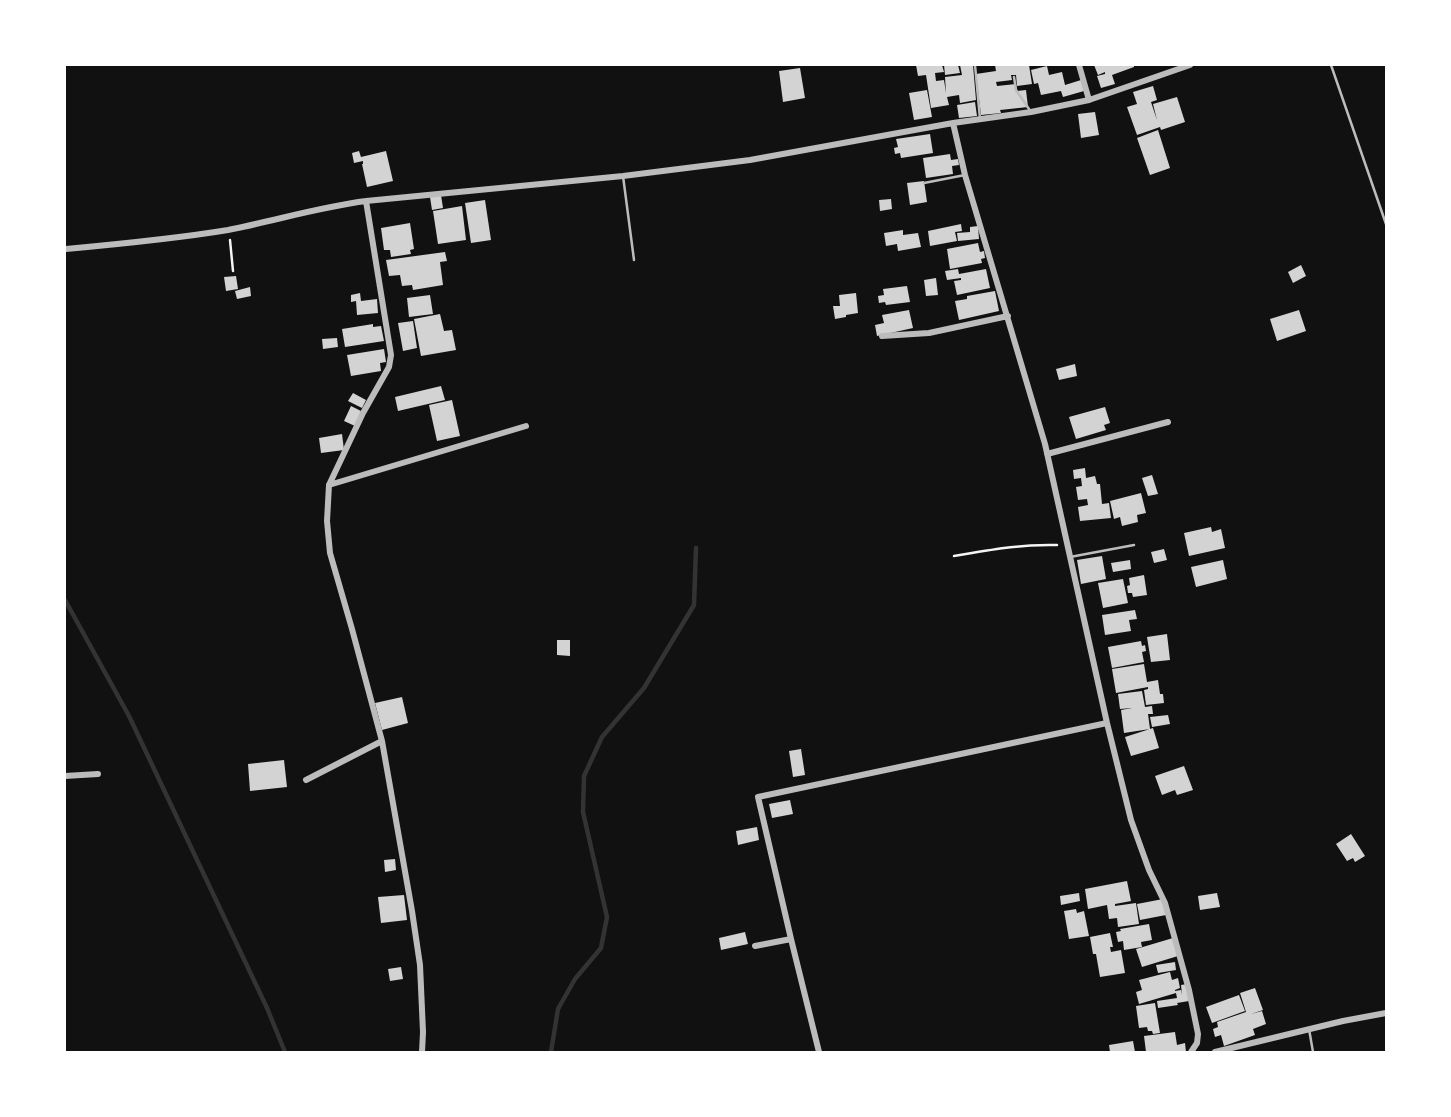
<!DOCTYPE html>
<html>
<head>
<meta charset="utf-8">
<style>
  body { margin:0 }
  #map { position:relative; width:1451px; height:1117px; overflow:hidden; background:#111; font-family:Rubik,sans-serif }
  canvas { display:block }
  .frame { position:absolute; inset:0; border:66px solid #fff; pointer-events:none }
</style>
</head>
<body>
<div id="map">
<canvas width="1451" height="1117"></canvas>
<div class="frame"></div>
</div>
<script>
const ctx = document.querySelector('canvas').getContext('2d');
ctx.lineJoin = 'round';
function trace(path, color, width, dash) {
  ctx.strokeStyle = color;
  ctx.lineWidth = width;
  ctx.lineCap = dash ? 'butt' : 'round';
  ctx.setLineDash(dash || []);
  ctx.stroke(path);
}
function fill(path, color) {
  ctx.fillStyle = color;
  ctx.fill(path, 'evenodd');
}
trace(new Path2D(`
  M65 600 129 716 267 1008 285 1052
  M551 1052 558 1009 575 979 601 948 607 917 583 812 584 776 602 737 644 688 694 605 696 548`), '#333', 4.5);
fill(new Path2D(`
  M916 65H942L944 72 935 73 936 81 944 80 946 93 945 77 962 75 960 65H973L976 100 960 103 959 95 947 97 949 105 931 108 926 75 918 76Z
  M944 65H958L960 73 945 75Z
  M995 65H1029L1032 84 1017 86 1016 75H1011L1012 80 996 82 997 86 1016 84 1017 91 1026 90 1028 107 1000 110 1001 113 981 115 976 74 996 71Z
  M1094 65H1134V67L1112 75 1115 84 1101 88 1097 76 1105 74V72L1098 75Z
  M1047 66 1049 75 1062 72 1065 85 1081 80 1084 91 1063 97 1061 91 1041 95 1038 83 1034 84 1031 70Z
  M800 68 805 98 783 102 779 71Z
  M1153 86 1157 100 1151 102 1157 120 1153 104 1177 97 1185 122 1161 130 1160 127 1137 135 1127 107 1137 104 1133 92Z
  M927 90 932 117 914 120 909 93Z
  M975 102 977 116 959 118 957 105Z
  M1095 112 1099 135 1081 138 1078 114Z
  M1158 130 1170 168 1150 175 1137 138Z
  M930 134 933 153 901 158 900 153 895 154 894 148 898 147 896 139Z
  M359 151 361 157 386 151 393 181 367 187 362 164H363V161L354 163 352 153Z
  M950 154 951 160 958 159 959 165 952 166 953 174 926 178 923 158Z
  M924 181 927 202 910 205 907 183Z
  M441 195 443 208 432 210 430 197Z
  M891 199 892 209 880 211 879 200Z
  M485 200 491 240 471 243 465 203Z
  M462 206 466 240 438 244 433 211Z
  M410 223 414 249 410 250 411 254 391 257 390 250H384L381 228Z
  M961 224 962 231 955 232 957 241 930 246 928 231Z
  M978 226 979 239 958 241 957 233 970 232V227Z
  M903 230V235L918 233 921 247 898 251 897 244 886 246 884 233Z
  M978 243 980 252 984 251 985 258 981 259 982 263 950 269 947 249Z
  M445 252 447 261 440 262 443 285 413 290 412 285 402 286 400 275 389 276 386 260Z
  M1301 265 1306 276 1293 283 1288 272Z
  M958 269 959 274 986 269 990 288 957 295 954 281 961 280V278L947 280 945 271Z
  M236 276 238 289 226 291 224 277Z
  M936 278 938 295 926 296 924 280Z
  M907 286 910 302 886 305 885 302 879 303 878 296 884 295 883 289Z
  M250 287 251 296 237 299 235 291Z
  M995 291 999 311 959 320 955 301 967 299V296Z
  M360 293 361 301 377 299 378 313 357 315 356 301 351 302V295Z
  M856 293 858 313 846 315V317L835 319 833 306H840L839 295Z
  M430 295 433 314 409 317 407 298Z
  M909 310 913 328 877 336 875 325 884 323 882 315Z
  M1299 310 1306 331 1277 341 1270 319Z
  M440 314 444 331 452 330 456 350 421 356 414 319Z
  M413 321 417 348 403 351 398 323Z
  M373 324V327L381 326 384 341 345 347 342 329Z
  M337 338 338 347 323 349 322 339Z
  M384 349 386 362 380 363 381 371 351 376 347 355Z
  M1075 364 1077 376 1059 380 1056 369Z
  M441 386 445 400 398 411 395 397Z
  M353 393 366 400 362 408 348 401Z
  M452 400 460 436 437 441 429 405Z
  M351 406 361 411 355 426 344 421Z
  M1105 407 1110 423 1104 425 1106 430 1076 439 1069 417Z
  M342 434 344 450 321 453 319 438Z
  M1085 468 1086 478 1095 476 1097 484H1100L1102 504 1109 503 1111 518 1080 521 1078 507 1088 505 1087 499 1078 500 1076 487 1082 486 1081 478 1074 479 1073 470Z
  M1152 475 1158 494 1148 496 1142 478Z
  M1141 493 1146 513 1137 515 1138 522 1122 526 1120 517 1114 519 1110 501Z
  M1211 527 1212 532 1221 529 1225 548 1189 556 1184 533Z
  M1164 549 1167 560 1154 563 1151 552Z
  M1102 556 1106 579 1081 584 1077 560Z
  M1130 560 1131 569 1113 572 1111 563Z
  M1223 560 1227 579 1196 587 1191 567Z
  M1144 575 1147 595 1133 597 1132 593H1128L1127 586 1130 585 1129 578Z
  M1123 579 1128 603 1103 608 1098 583Z
  M1135 610 1137 619 1129 620 1131 631 1105 635 1102 615Z
  M1167 634 1170 660 1151 662 1147 637Z
  M557 640H570V656L557 655Z
  M1141 641 1142 646 1145 645 1146 651 1142 652 1144 662 1112 668 1108 647Z
  M1144 664 1147 682 1158 680 1160 694H1163L1164 703 1146 705 1144 690 1148 689V687L1116 693 1112 669Z
  M1142 691 1145 707 1152 706 1153 714H1148L1150 729 1124 733 1121 710 1132 708 1120 709 1118 694Z
  M402 697 408 723 382 730 375 703Z
  M1168 715 1170 724 1152 727 1150 717Z
  M1153 728 1159 748 1131 756 1125 737Z
  M801 749 805 775 793 777 789 751Z
  M284 760 287 787 250 791 248 764Z
  M1184 766 1193 790 1177 795 1175 790 1162 795 1155 776Z
  M790 800 793 814 772 818 769 804Z
  M757 827 759 840 738 845 736 831Z
  M1351 834 1365 856 1355 862 1353 858 1347 861 1336 844Z
  M395 859 396 870 385 872 384 860Z
  M1127 881 1131 901 1115 904V906L1136 903 1139 924 1118 927 1117 918 1109 919 1107 905 1088 909 1085 889Z
  M1079 893 1080 901 1061 905 1060 896Z
  M1217 893 1220 907 1200 910 1198 896Z
  M404 895 407 920 381 923 378 897Z
  M1163 899 1166 915 1140 920 1137 904Z
  M1076 909 1077 913 1084 911 1089 936 1069 939 1064 911Z
  M1149 924 1152 940 1141 942 1142 947 1124 950 1123 941 1118 942 1116 932 1121 931 1120 929Z
  M745 932 748 944 721 950 719 938Z
  M1110 933 1113 947H1110L1111 952 1121 950 1125 973 1100 977 1096 954H1093L1090 937Z
  M1173 938 1178 956 1142 967 1136 949Z
  M1175 962 1176 970 1158 973 1156 965Z
  M401 967 403 979 390 981 388 969Z
  M1170 972 1172 980 1178 978 1180 988 1175 990V991L1181 990 1182 995 1181 985 1187 984 1189 1001 1177 1003 1178 1005 1158 1008 1157 1001 1177 998 1176 993 1139 1004 1136 992 1142 990 1139 980Z
  M1255 988 1263 1010 1251 1014 1262 1011 1266 1024 1253 1029 1255 1035 1224 1046 1221 1035 1215 1037 1213 1029 1218 1027 1217 1022 1246 1012 1240 993Z
  M1239 995 1245 1011 1212 1023 1206 1007Z
  M1155 1003 1160 1033 1153 1034 1152 1031H1148L1147 1027 1139 1028 1136 1006Z
  M1175 1032 1177 1045 1185 1043 1186 1052H1146L1144 1036Z
  M1133 1041 1135 1052H1110L1109 1045Z`), '#d3d3d3');
trace(new Path2D(`
  M230 240 233 271
  M954 556C990 550 1021 544 1057 545`), '#f5f5f5', 2.5);
trace(new Path2D(`
  M975 65 980 119
  M1331 65 1386 224
  M1014 77 1016 90 1031 112
  M623 176 634 260
  M924 183 965 175
  M1070 557 1134 545
  M1309 1029 1313 1052`), '#bcbcbc', 2.5);
trace(new Path2D(`
  M1079 65 1089 100
  M953 123 965 175 1045 444 1107 723 1131 820 1149 870 1165 903 1189 990 1198 1034 1197 1043 1191 1052
  M366 201 391 355 389 367 363 413 329 485 327 521 330 553 352 629 382 741 412 911 420 965 423 1032 422 1052
  M66 249C120 244 174 239 228 230 274 221 319 207 366 201L623 176 750 160 953 123 1031 112 1089 100 1190 65
  M882 336 929 333 1008 316
  M1047 454 1168 422
  M329 485 526 426
  M65 776 98 774
  M306 780 382 741
  M791 939 819 1052
  M755 946 791 939 758 797 1107 723
  M1215 1052 1343 1021 1386 1013`), '#bcbcbc', 6);
</script>
</body>
</html>
